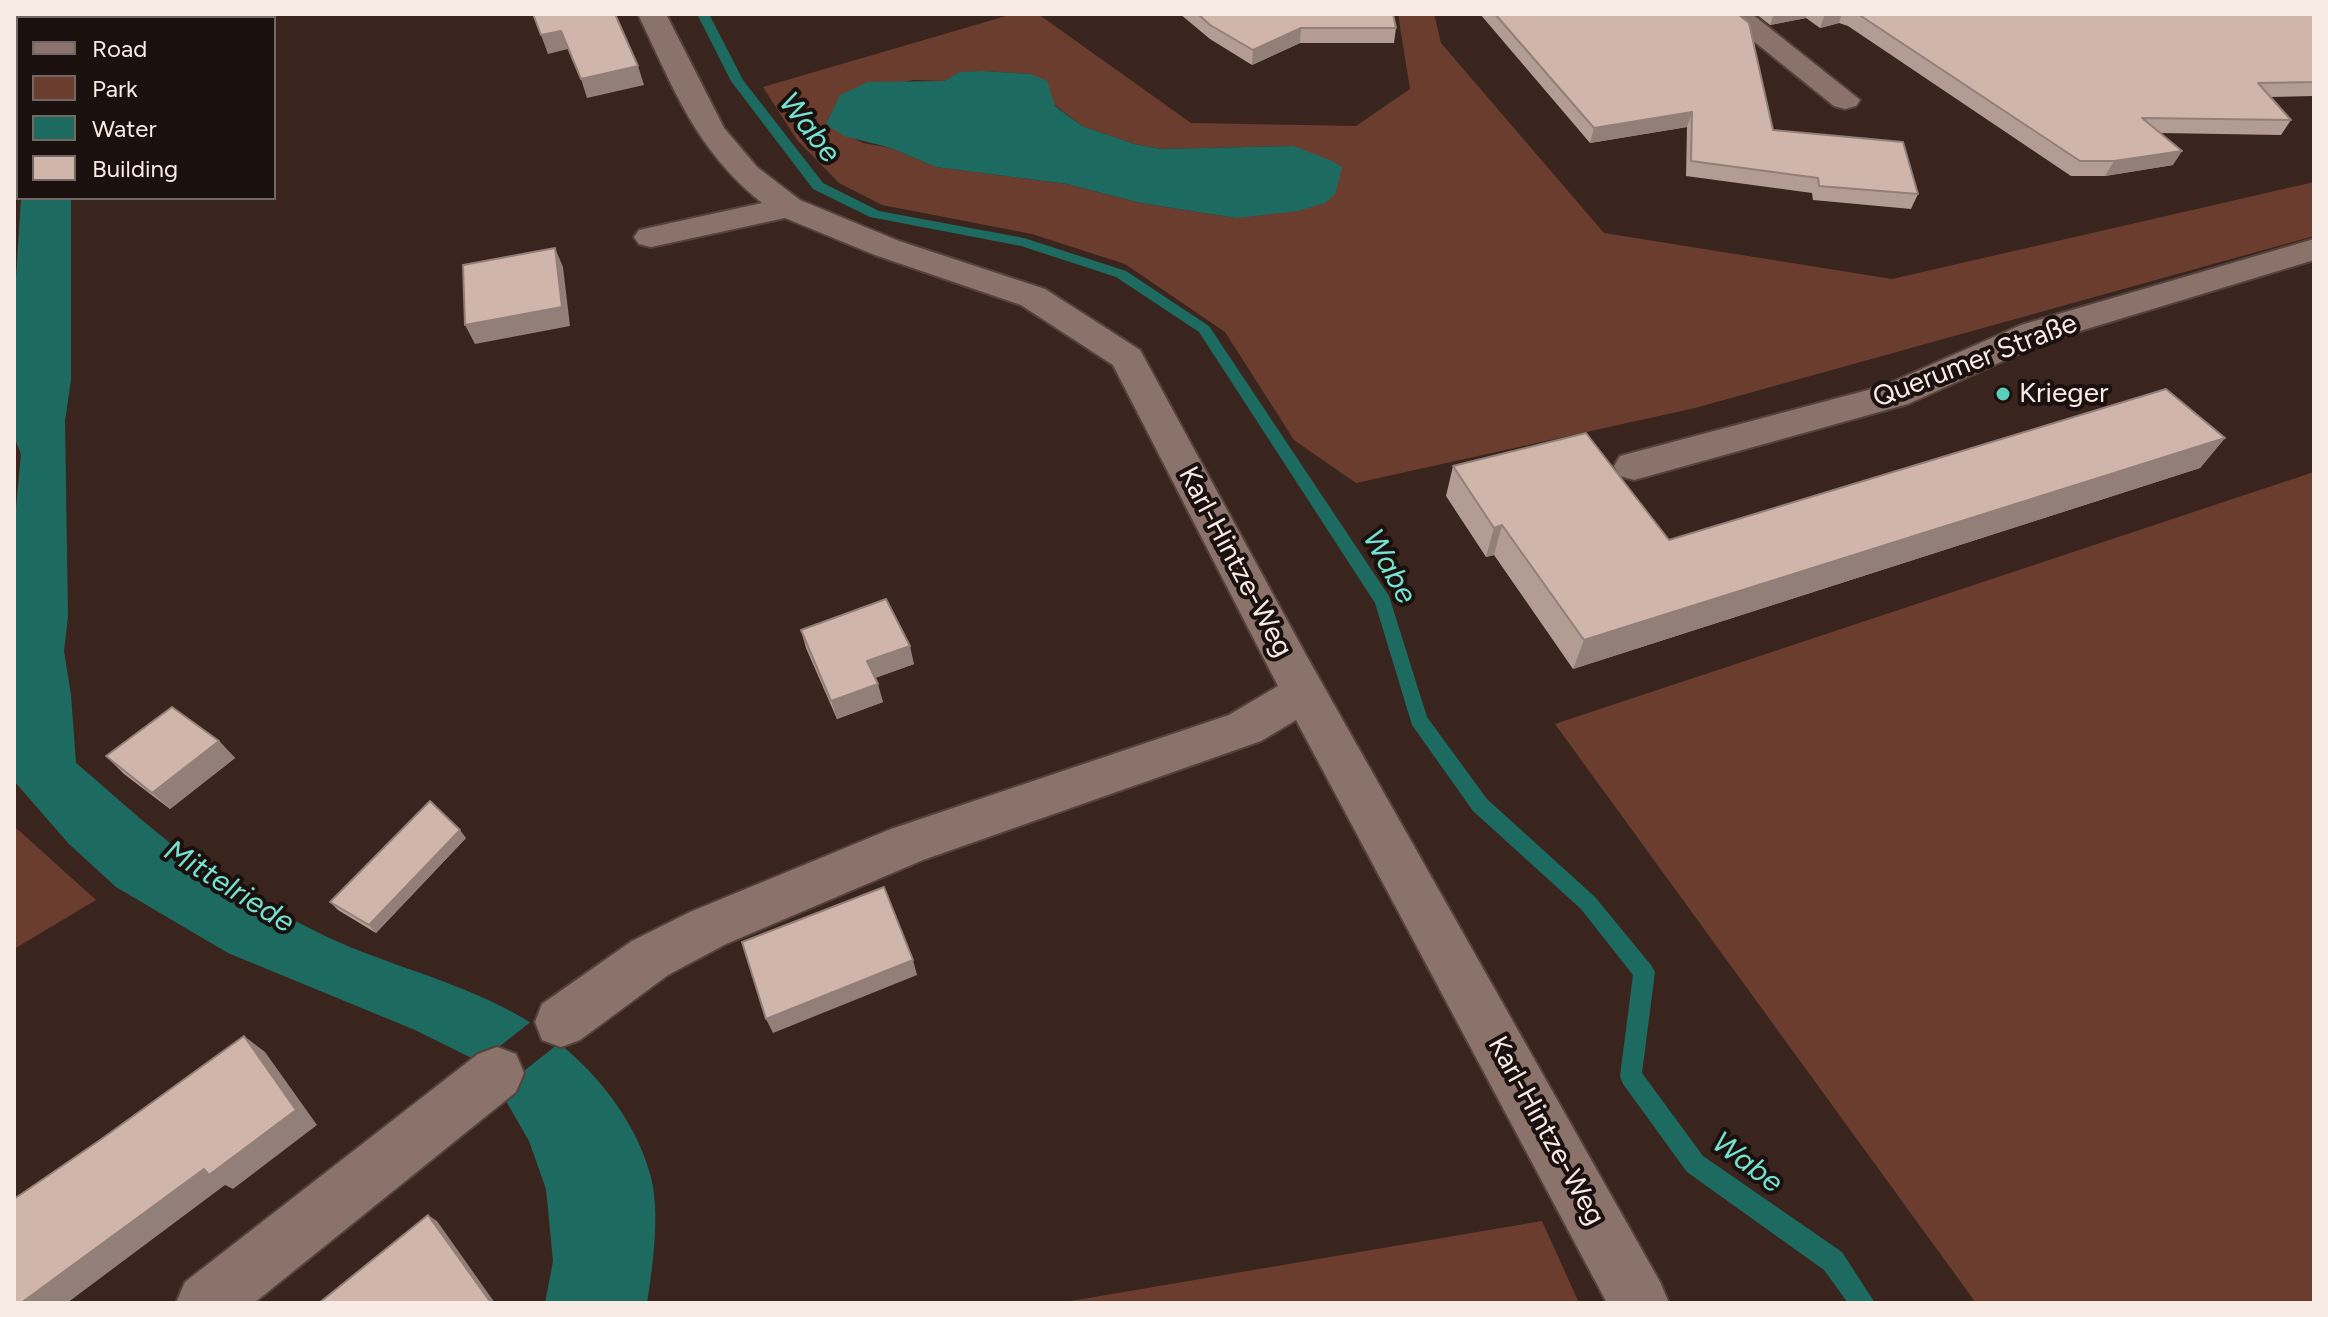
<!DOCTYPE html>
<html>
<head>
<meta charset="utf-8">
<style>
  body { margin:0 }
  #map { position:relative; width:2328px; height:1317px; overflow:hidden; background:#39251e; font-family:Figtree,sans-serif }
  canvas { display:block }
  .frame { position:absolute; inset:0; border:16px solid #f8eae5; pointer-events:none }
  .legend { position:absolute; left:16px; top:16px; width:260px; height:184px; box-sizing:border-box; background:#1a100d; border:2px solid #736763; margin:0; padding:10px 14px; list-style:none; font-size:24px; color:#f8eae5 }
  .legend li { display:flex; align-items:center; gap:16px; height:40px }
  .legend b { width:40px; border:2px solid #736763 }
</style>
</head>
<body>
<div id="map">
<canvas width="2328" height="1317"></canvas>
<div class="frame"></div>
<ul class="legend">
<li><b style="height:10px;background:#8b726a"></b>Road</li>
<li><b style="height:22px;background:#6b3d2e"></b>Park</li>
<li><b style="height:22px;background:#1d6b60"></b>Water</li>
<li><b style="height:22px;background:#d0b5ab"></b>Building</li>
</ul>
</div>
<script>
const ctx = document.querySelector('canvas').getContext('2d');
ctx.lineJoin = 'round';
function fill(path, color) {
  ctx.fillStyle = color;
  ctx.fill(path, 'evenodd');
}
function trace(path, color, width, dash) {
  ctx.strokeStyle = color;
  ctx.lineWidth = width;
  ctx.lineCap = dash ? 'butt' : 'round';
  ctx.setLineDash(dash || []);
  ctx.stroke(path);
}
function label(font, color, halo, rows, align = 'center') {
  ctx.font = font + ' Figtree,sans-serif';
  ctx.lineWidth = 8;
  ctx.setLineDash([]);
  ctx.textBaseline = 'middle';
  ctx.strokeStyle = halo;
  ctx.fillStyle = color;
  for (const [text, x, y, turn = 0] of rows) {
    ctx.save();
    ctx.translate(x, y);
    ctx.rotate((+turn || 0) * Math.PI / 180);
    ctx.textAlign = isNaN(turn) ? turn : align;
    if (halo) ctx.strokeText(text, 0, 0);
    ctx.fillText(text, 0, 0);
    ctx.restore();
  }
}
fill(new Path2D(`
  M85 14H241L223 18H85Z
  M1013 14H1038L1191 123 1356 126 1410 89 1398 14H1434L1441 43 1604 233 1892 279 2314 182V236L1695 408 1356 483 1294 440 1225 332 1125 264 1032 234 882 205 839 183 797 140 763 87ZM982 71 1031 74 1055 105 1082 126 1134 144 1161 149 1293 146 1236 218 1141 203 1067 184 936 167 891 148 863 143 826 124 840 96 913 80 944 81 961 72Z
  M2314 472V1303H1976L1555 724Z
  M14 826 96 900 14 949Z
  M1542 1221 1579 1303H1059Z`), '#6b3d2e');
fill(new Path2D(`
  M982 71 1031 74 1047 81 1055 106 1082 126 1134 144 1161 149 1293 146 1330 160 1342 167 1335 194 1325 203 1298 211 1236 218 1141 203 1067 184 936 167 891 148 844 136 826 124 840 95 868 82 944 81 960 72Z
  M21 198H71V380L65 421 68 617 64 651 71 695 76 763C120 800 164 842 212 874 244 895 279 913 313 930 377 963 451 978 514 1013 575 1046 633 1108 651 1177 660 1213 653 1266 647 1303H545L553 1261 546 1189 529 1141 506 1101 500 1072 415 1030 228 953 116 887 69 844 14 781V529L21 454 14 437V310Z`), '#1d6b60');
fill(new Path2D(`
  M533 1020 563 1040 500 1090 476 1065Z`), '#39251e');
fill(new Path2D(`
  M697 14H709L743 80 823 183 879 211 1024 238 1126 271 1209 326 1389 596 1427 717 1487 799 1595 897 1651 965 1655 972 1642 1073 1703 1156 1842 1252 1875 1303H1848L1824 1270 1687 1172 1623 1084 1620 1076 1633 975 1581 909 1473 811 1412 725 1375 603 1199 332 1116 277 1021 246 870 217 813 189 731 81Z`), '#1d6b60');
const minor = new Path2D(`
  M638 14H666L724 128 757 167 800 200 899 241 1045 289 1140 350 1306 655 1660 1282 1669 1303H1607L1296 720 1261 741 923 860 726 944 668 975 580 1040 561 1047 542 1040 535 1022 542 1004 632 941 690 912 891 829 1229 715 1278 686 1113 365 1021 305 875 255 785 218 651 247 639 244 634 237 639 230 762 203C695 149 674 89 638 14Z
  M1720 14H1752L1860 100 1856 106 1845 109 1834 106Z
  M2314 239V260L2047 341 1908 404 1634 480 1620 476 1614 466 1620 456 1883 386 2021 325Z
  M497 1047 516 1054 524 1073 516 1092 254 1303H176L185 1282 478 1054Z`);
trace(minor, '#54423c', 4);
fill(minor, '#8b726a');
fill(new Path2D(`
  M1180 14H1393L1396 28 1394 43H1300L1252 65 1210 39Z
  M1480 14H1738L1773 130 1918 194 1911 209 1813 200 1812 193 1686 176 1687 127 1590 143Z
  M1756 14H2314V96L2271 97 2291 120 2281 135 2160 133 2173 165 2105 176H2071L1848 26 1839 23 1820 28 1806 18 1770 25Z
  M2225 438 2200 468 1573 669 1494 555 1486 557 1446 496 1453 466 1669 540Z
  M801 630 914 664 875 678 883 702 837 719 806 648Z
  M219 741 235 758 170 809 124 774 106 756Z
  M466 838 376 933 338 910 330 902Z`), '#b39c93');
fill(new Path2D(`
  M1774 14H1807L1806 18 1770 25Z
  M1825 14H1842L1839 23 1820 28Z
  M1301 28 1300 43 1252 65 1253 50Z
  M561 31 568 49 548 54 541 35Z
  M638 66 644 85 587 98 581 79Z
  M1692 112 1687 127 1590 143 1594 128Z
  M2182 151 2173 165 2105 176 2114 161Z
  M555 248 563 267 570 326 475 344 465 325Z
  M2225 438 2200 468 1573 669 1584 640Z
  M1502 525 1494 555 1486 557 1494 528Z
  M910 646 914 664 872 679 867 661Z
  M878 684 883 702 837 719 831 701Z
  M219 741 235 758 170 809 152 793Z
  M460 830 466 838 376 933 369 925Z
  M913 960 917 975 773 1033 766 1019Z
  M244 1036 265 1052 317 1125 233 1189 225 1185 67 1303H21Z
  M428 1215 437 1221 495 1303H491Z`), '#927f78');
const building = new Path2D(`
  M533 14H615L638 66 581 79 561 31 541 35Z
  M1198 14H1393L1396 28H1301L1253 50 1210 25Z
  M1495 14H1738L1749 23 1773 130 1903 142 1918 194 1819 186 1818 178 1691 161 1692 112 1594 128Z
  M1858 14H2314V82L2258 83 2291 120 2142 118 2182 151 2114 161H2080Z
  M555 248 562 307 465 325 463 265Z
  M2166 389 2225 438 1584 640 1502 525 1494 528 1453 466 1586 433 1669 540Z
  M886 599 910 646 867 661 878 684 831 701 801 630Z
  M172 707 219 741 152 793 106 756Z
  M430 801 460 830 369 925 330 902Z
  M884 887 913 960 766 1019 742 942Z
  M244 1036 296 1110 209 1175 204 1169 21 1303H14V1199L100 1140Z
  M428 1215 491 1303H319Z`);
fill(building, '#d0b5ab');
trace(building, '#927f78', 2);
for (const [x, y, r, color] of [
  [2003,394,8,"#5acebd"]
]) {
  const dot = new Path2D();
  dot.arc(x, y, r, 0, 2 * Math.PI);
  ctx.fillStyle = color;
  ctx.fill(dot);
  trace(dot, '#1a100d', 3);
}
label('28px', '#f8eae5', '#1a100d', [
  ["Querumer Straße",1975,361,-21],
  ["Karl-Hintze-Weg",1235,562,62],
  ["Karl-Hintze-Weg",1546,1131,61]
]);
label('28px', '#f8eae5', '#1a100d', [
  ["Krieger",2019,394]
], 'left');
label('italic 30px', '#73e2d0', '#1a100d', [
  ["Wabe",809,128,52],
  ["Wabe",1389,567,61],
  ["Mittelriede",229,887,32],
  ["Wabe",1747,1163,37]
]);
</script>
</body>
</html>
